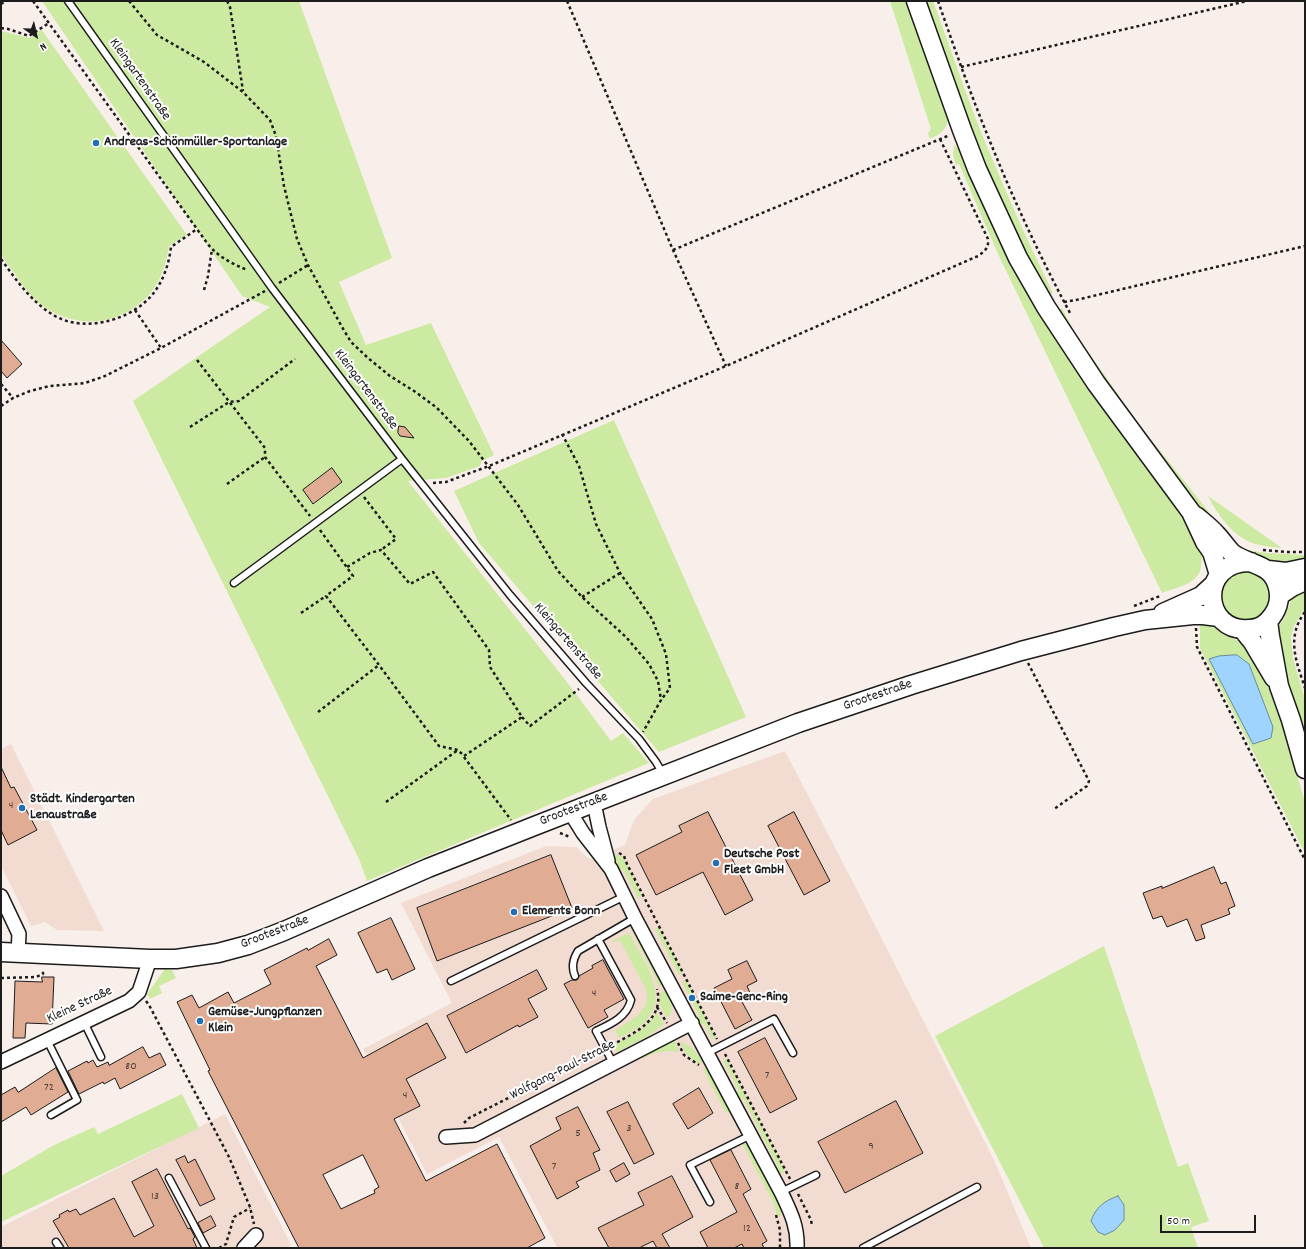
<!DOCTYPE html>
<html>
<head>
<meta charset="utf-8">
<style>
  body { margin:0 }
  #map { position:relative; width:1306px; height:1249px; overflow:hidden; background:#f9efea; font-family:Dekko,sans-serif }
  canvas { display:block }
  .frame { position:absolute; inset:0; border:2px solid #1c1c1c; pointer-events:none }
  .north { position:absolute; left:16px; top:16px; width:40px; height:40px; -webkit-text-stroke:3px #fff; paint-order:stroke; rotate:146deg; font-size:11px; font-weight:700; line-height:16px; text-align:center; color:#1c1c1c }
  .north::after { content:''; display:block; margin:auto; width:14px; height:18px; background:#1c1c1c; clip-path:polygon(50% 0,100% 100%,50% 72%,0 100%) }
  .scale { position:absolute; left:1160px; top:1215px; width:96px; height:18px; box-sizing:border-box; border:2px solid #1c1c1c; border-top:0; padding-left:5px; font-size:12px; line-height:14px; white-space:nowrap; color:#1c1c1c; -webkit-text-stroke:3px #fff; paint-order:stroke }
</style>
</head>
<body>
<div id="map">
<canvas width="1306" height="1249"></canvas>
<div class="frame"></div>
<div class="north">N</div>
<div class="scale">50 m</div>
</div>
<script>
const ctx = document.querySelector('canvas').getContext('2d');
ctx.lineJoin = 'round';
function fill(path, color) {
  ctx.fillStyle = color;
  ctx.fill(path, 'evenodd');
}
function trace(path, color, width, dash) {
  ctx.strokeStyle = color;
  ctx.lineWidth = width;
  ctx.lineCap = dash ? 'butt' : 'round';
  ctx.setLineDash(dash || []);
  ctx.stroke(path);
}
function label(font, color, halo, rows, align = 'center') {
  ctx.font = font + ' Dekko,sans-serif';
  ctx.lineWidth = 4;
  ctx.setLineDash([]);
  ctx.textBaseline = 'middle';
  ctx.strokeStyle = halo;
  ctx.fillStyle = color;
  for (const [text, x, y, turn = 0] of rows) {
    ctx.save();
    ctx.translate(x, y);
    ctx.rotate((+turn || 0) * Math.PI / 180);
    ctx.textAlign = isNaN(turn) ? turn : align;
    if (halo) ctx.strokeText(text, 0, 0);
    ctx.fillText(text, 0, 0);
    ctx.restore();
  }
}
fill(new Path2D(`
  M11 744 104 931 57 930 45 922 31 926 1 866V749Z
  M785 751 857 890 994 1160 1031 1248H555L557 1247 499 1137 427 1174 363 1049 452 1003 401 903 546 846 576 847 589 859 625 845 634 820 653 799Z
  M225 1114 291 1245 286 1248H1V1227Z`), '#f2dbd0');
fill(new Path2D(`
  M42 1H299L392 258 339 282 366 345 431 323 494 455 482 461 480 466 446 478 408 481 570 686 611 741 623 733 649 763 367 881 359 859 133 401 270 307 242 296Z
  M890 1H907L948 115C949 128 941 134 930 139L928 133 931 129Z
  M923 1H933C953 55 971 110 994 163 1012 207 1032 250 1053 293L1048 295 1010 224 977 146Z
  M41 29 187 235 169 246C164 281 149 304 116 317 91 327 59 320 39 303 29 294 21 283 14 273 10 267 4 261 2 255 0 249 1 215 1 207 1 148 1 89 1 31L30 38Z
  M954 145 960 150 981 199 1029 297 1059 344 1205 550C1199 559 1203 563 1200 571 1195 585 1174 588 1162 593L998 254 959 164 956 165 953 155Z
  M1062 308 1075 333 1138 423 1228 536 1209 519 1136 426 1057 311Z
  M614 420 746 717 659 752 479 543 454 491Z
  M1208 496 1282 548C1275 547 1267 547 1260 545 1236 541 1219 517 1208 496Z
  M1235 544 1247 550 1266 553 1305 555V563L1275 564 1261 555 1244 552Z
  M1220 596a26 26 0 1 1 52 0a26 26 0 1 1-52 0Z
  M1305 588V608L1294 626 1291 637 1293 658 1305 700V738L1284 670 1278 627 1284 619 1292 598Z
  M1199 620 1211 624 1222 633 1241 642 1257 660 1282 721 1305 803V853L1200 648V629Z
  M612 853 623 857 642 896 638 898 623 869 620 871Z
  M632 923 665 984 659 987 656 979 629 925Z
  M659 927 683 973 679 975 655 929Z
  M629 933C642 959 673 998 643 1024 636 1030 627 1034 619 1038L615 1030C631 1021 654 1009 645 987L620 940 612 943V941Z
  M1104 946 1178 1167 1188 1163 1209 1221 1191 1227 1198 1248H1044L935 1036Z
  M165 969 172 970 176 978 159 986 162 993 150 999 147 994Z
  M686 980 716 1037 712 1039 704 1023 700 1025 696 1018 699 1016 682 982Z
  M667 989C672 999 674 1009 668 1019L659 1004 660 993Z
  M657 1012 664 1024 647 1037 617 1052 613 1045C632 1035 645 1031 657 1012Z
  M668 1041H675L679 1052C662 1050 656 1052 641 1059L639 1056Z
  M680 1041 691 1047 704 1062 699 1064 686 1054Z
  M726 1058 785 1171 778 1175 775 1170 778 1167 743 1098 739 1100 735 1093 739 1091 723 1060Z
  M707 1067 730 1111 726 1113 703 1069Z
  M182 1094 199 1128 1 1222V1176L54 1145 94 1127 98 1134Z
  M742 1143 747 1144 777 1200 782 1215 778 1216 773 1202Z`), '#cceaa1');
const water = new Path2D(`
  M1237 655 1249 664 1273 727 1271 738 1253 744 1209 659 1219 656Z
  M1118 1196 1124 1205V1220L1115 1230 1105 1235 1098 1232 1091 1221C1096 1207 1104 1201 1118 1196Z`);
fill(water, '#9ed4fd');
trace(water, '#6a8aa3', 1);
const building = new Path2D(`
  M1 340 22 364 7 378 1 371Z
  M399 426 405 427 414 438 400 436 398 433Z
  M332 468 342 482 313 504 303 490Z
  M1 767 11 788 14 787 37 830 8 845 1 830Z
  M708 812 753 900 725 915 703 872 656 895 636 855 682 832 679 826Z
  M794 812 830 881 804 895 768 826Z
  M551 855 572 908 437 961 417 908Z
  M1214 867 1221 884 1226 882 1235 906 1228 909 1230 914 1201 925 1205 938 1196 941 1187 919 1167 927 1162 916 1153 919 1143 893 1162 886V888Z
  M391 918 415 969 392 980 387 969 377 973 358 933Z
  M329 939 337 955 316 966 363 1058 427 1023 446 1058 406 1079 420 1106 394 1119 426 1181 497 1144 545 1238 527 1248H299L208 1071 210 1070 177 1002 192 995 199 1008 228 992 234 1003 271 984 264 970 307 948 308 950ZM363 1155 379 1187 374 1190 375 1193 341 1209 323 1175Z
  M603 960 624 999 604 1010 608 1017 588 1028 564 984 572 980H577L579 976 593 968 592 966Z
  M747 961 757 981 747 986 751 995 741 1000 752 1020 735 1029 714 988 732 979 728 970Z
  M537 970 547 989 528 999 538 1017 519 1027 518 1025 466 1053 447 1016Z
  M42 977H54L52 1024 26 1023 25 1038H13L15 981 42 982Z
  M765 1038 797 1099 770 1113 738 1052Z
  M143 1047 149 1058 160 1053 166 1065 120 1089 115 1078 104 1084 103 1082 79 1094 68 1071 87 1061 88 1063 93 1060 97 1067 108 1062 109 1065Z
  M56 1068 68 1092 31 1115 26 1107 1 1122V1095L15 1087 18 1092Z
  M699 1088 713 1113 688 1129 673 1104Z
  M896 1101 923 1153 845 1193 818 1142Z
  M628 1102 654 1154 634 1164 607 1112Z
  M578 1107 600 1150 593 1153 600 1170 576 1182 579 1187 557 1199 530 1146 561 1129 556 1118Z
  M731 1150 751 1189 743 1194 767 1241 762 1244 764 1248H744L742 1244 734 1248H708L700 1232 737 1212 710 1160Z
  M185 1156 188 1163 195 1159 215 1199 200 1206 176 1160Z
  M624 1163 630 1174 616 1182 610 1171Z
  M157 1169 188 1229 190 1228 195 1237 193 1239 197 1248H69L53 1221 60 1217 59 1215 68 1210 69 1212 76 1209 80 1215 114 1198 134 1237 154 1226 132 1182Z
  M672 1176 693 1217 662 1234 670 1248H657L653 1241 639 1248H609L598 1228 644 1205 638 1193Z
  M211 1216 216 1226 203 1233 198 1223Z`);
fill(building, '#e0ad94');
trace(building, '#1c1c1c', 1);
const lane = new Path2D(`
  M68 1 272 288 402 459 510 595 586 683 639 739 656 762 663 774
  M234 583 402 459
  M598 939 631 1000C627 1017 611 1024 596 1031L613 1063
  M575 976C571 967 573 959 578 951L635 918
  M451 981 625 896
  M84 1022 101 1057
  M47 1040 77 1100 51 1115
  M707 1053 774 1019 793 1053
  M169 1178 206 1248
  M781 1192 816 1175
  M710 1202 690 1165 751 1135
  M56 1242 60 1248
  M863 1248 977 1187`);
const street = new Path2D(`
  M594 803 599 827 608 861
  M570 812 583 833 611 869 635 918 782 1194C791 1213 798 1227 797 1248
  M1 896 19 934 18 953
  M1 1062 129 1001 139 992 150 959
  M446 1137 475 1135 692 1023
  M244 1248 256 1235`);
const secondary = new Path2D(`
  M916 1 962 130 977 169 1018 258 1046 307 1096 383 1191 512 1205 542 1212 552 1219 575
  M1196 516C1203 522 1211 528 1216 534 1222 540 1226 547 1232 553 1249 566 1272 562 1278 588 1281 600 1277 612 1268 621 1263 626 1256 629 1249 629 1202 633 1197 561 1251 562
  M1268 570 1286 572 1305 568
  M1280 595 1292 587 1305 581
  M1163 613 1201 596 1214 584
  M1268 621 1270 636 1279 686 1291 720 1305 769
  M1243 630 1252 641 1274 678
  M1 952 150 959H176L218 953 248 945 284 931 428 868 537 825 798 723 911 685 1021 651 1114 627 1145 620 1193 615H1203L1219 617`);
trace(lane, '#1c1c1c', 9);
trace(street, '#1c1c1c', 16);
trace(secondary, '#1c1c1c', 21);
trace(new Path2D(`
  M33 1 207 243C218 257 231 263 247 270
  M129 1 157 35 204 62 243 92 270 120 276 136 284 186 297 239 308 265 342 327 351 342 368 358 390 376 414 391 436 407 469 441 518 505 558 571 582 597 626 637 649 664 658 681 661 700 643 732
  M227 1 230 7 243 91
  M567 1 673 250 726 366
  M938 1C953 44 968 87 985 129 1010 192 1038 253 1070 313
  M1 4 6 1
  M1 28 8 29 29 36 49 23
  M961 67 1247 1
  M673 250 950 135
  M1 259C17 281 31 302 55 316 85 333 131 320 152 295 163 282 169 264 171 247L197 229
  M279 283 308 265
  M204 290 208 276 212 249
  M1064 302 1076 300 1305 246
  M135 310 161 348
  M197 360 265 448V457L310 516
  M1 384 13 398
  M1 406 13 398 30 391 50 386 85 383 105 376 161 348 265 291
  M190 427 229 402 239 401 295 359
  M562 434 579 466 596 524 620 573 652 619 666 654 670 688 661 700
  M433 483 446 482 489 466 726 366 978 256C985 251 989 248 988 239L940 139
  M227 484 265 457
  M364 497 396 539 381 550
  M320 530 353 576 326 596 379 665 439 746 458 750 464 756 522 717 490 667 489 650 433 572 410 584 381 550 370 553 347 567
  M1263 550 1287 552H1304
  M582 597 620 573
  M1134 606 1160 596
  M1305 612C1286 637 1296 661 1305 688
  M301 613 326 596
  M1196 628 1197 647 1305 860
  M1028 663 1089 781 1087 786 1054 809
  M318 712 379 665
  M522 717 530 726 579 689
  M464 757 511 820
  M386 802 458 750
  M560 833 570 837
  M619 853 624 856 627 864 717 1039
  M1 978 36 977 43 974V969
  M146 1001 149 1005 229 1157 250 1207 254 1224
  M657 1007 667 1023
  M678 1043 684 1055 699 1065
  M612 1045C634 1033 665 1020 657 989
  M725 1054 790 1179
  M464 1123 469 1118 597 1053
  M798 1194 811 1220 812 1226
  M776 1215 780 1230V1248
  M219 1248 226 1244 234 1217 250 1208`), '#1c1c1c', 2.5, [3, 3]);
trace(lane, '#fff', 6);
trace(street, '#fff', 13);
trace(secondary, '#fff', 18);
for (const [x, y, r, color] of [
  [96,143,4,"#1f6fb2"],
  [22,808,4,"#1f6fb2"],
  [716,863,4,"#1f6fb2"],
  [514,912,4,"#1f6fb2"],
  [692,998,4,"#1f6fb2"],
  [200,1021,4,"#1f6fb2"]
]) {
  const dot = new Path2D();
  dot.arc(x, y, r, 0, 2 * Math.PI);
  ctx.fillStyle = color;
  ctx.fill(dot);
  trace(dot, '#fff', 1.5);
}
label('12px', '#4d403a', null, [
  ["4",11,806],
  ["4",594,994],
  ["80",131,1067],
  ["7",767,1076],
  ["72",49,1088],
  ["4",405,1096],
  ["3",629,1129],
  ["5",578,1134],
  ["9",871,1147],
  ["7",554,1167],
  ["8",737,1187],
  ["13",155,1197],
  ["12",747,1229]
]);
label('14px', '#1c1c1c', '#fff', [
  ["Kleingartenstraße",139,80,55],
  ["Kleingartenstraße",365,390,53],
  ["Kleingartenstraße",567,642,49],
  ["Grootestraße",878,696,-19],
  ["Grootestraße",574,810,-21],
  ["Grootestraße",275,933,-21],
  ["Kleine Straße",80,1006,-25],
  ["Wolfgang-Paul-Straße",563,1071,-27]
]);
label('bold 14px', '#1c1c1c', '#fff', [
  ["Andreas-Schönmüller-Sportanlage",104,143],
  ["Städt. Kindergarten",30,800],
  ["Lenaustraße",30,816],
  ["Deutsche Post",724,855],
  ["Fleet GmbH",724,871],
  ["Elements Bonn",522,912],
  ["Saime-Genc-Ring",700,998],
  ["Gemüse-Jungpflanzen",208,1013],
  ["Klein",208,1029]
], 'left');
</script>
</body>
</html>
